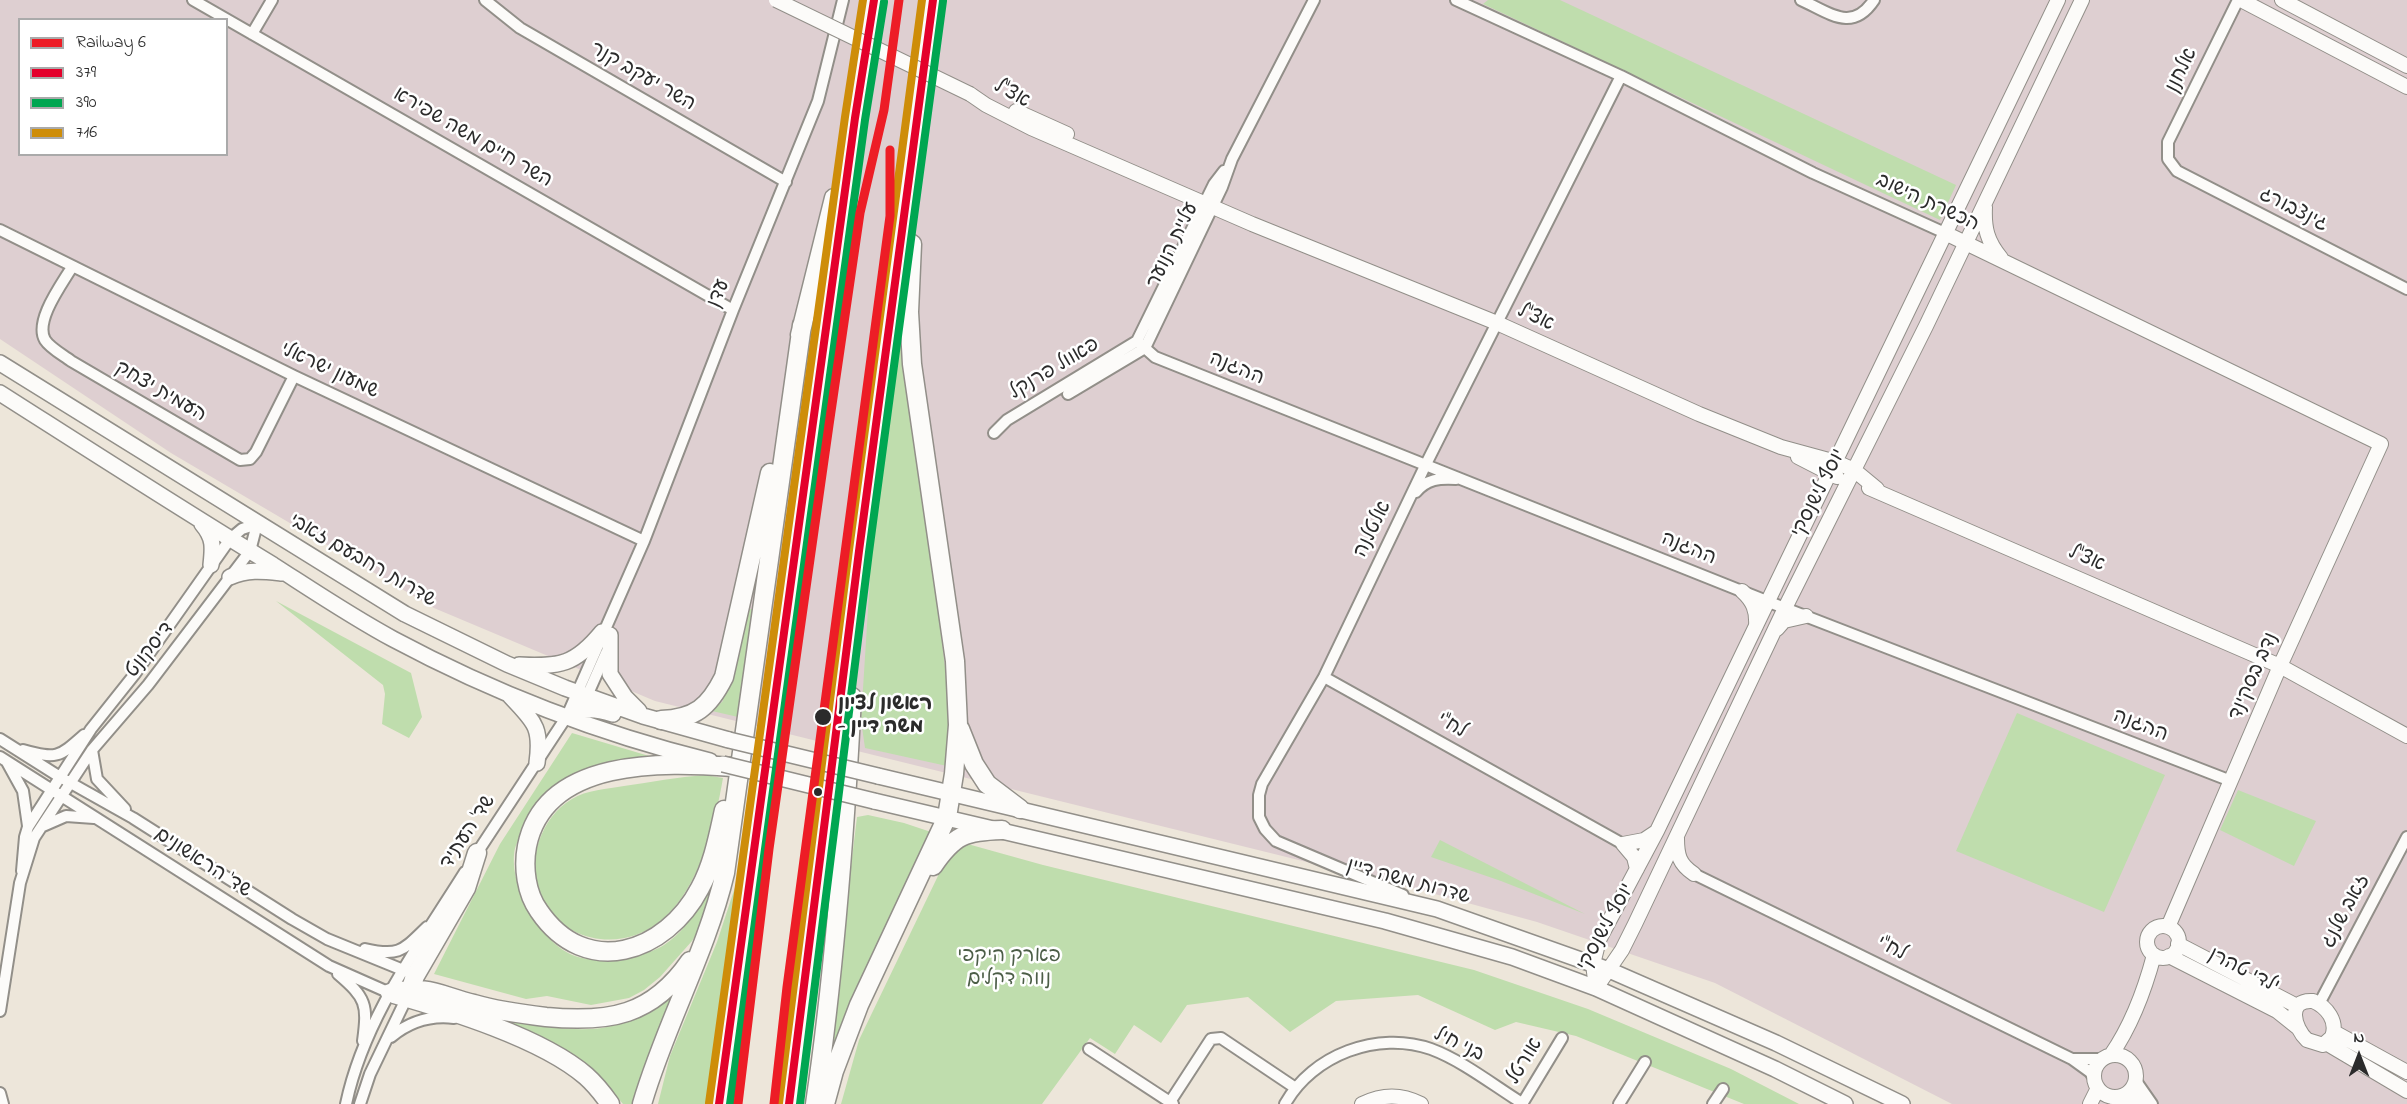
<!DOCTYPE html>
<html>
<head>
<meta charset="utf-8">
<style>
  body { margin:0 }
  #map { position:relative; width:2407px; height:1104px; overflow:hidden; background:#ede6da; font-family:"Indie Flower",sans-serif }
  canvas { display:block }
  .legend { position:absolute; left:18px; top:18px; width:210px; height:138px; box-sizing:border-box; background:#fff; border:2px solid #aaa; margin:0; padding:8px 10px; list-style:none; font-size:18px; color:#2b2b2b }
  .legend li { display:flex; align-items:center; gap:12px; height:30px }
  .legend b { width:30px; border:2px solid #aaa }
  .north { position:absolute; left:2329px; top:1026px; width:60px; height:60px; -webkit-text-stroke:4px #fff; paint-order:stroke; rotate:0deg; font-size:16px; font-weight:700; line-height:24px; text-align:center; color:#2b2b2b }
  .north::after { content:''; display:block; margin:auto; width:21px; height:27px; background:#2b2b2b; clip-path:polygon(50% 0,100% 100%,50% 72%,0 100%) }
</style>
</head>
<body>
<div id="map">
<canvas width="2407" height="1104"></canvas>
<ul class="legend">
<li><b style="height:8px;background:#ed1d26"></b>Railway 6</li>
<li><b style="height:8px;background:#e4002b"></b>379</li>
<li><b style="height:8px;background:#00a651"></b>390</li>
<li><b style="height:8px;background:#ce8d09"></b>716</li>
</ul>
<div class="north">N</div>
</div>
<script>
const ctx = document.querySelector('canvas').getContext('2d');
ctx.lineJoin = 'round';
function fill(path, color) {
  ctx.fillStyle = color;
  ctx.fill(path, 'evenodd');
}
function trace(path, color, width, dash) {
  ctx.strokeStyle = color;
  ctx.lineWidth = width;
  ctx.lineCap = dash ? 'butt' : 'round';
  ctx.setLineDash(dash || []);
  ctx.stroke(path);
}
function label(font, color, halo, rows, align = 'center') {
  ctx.font = font + ' "Indie Flower","Playpen Sans Hebrew",sans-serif';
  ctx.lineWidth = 5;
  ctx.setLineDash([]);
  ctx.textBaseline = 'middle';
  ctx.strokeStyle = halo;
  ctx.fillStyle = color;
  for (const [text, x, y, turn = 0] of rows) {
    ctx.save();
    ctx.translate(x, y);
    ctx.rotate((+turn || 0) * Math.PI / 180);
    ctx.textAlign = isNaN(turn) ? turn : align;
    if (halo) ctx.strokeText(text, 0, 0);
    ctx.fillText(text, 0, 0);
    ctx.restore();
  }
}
fill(new Path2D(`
  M0 0H2407V1104H1952L1715 983 1537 922 1424 891 655 701 434 608 171 453 0 339ZM20 20H226V154H20Z`), '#decfd1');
fill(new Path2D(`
  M1488 0H1560L1956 185 1940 220 1483 4Z
  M897 337 904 338 949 699 950 733 947 766 865 748 861 720 870 578V547Z
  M276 601 411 673 422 717 409 738 382 724 385 694 383 685Z
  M747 609H757L738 717 712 711 723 701 721 695Z
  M2017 713 2165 775 2104 912 1956 851Z
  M572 733 649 756C631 759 603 759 587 770 575 779 565 791 554 801 538 816 516 832 514 855 511 890 542 944 575 956 598 965 643 958 664 945 697 924 709 883 722 849L704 922 692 941 660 977 644 990 629 998 591 1005 547 996 526 999 434 974 500 844Z
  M705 775 723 778C715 824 700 886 664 918 604 971 513 919 539 841 545 824 556 808 572 799 586 790 608 789 624 786 651 782 678 777 705 775Z
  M2238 790 2316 821 2294 866 2220 830Z
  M868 815 904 823 931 832 836 1046 829 1047 857 817Z
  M1440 840 1585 914 1501 881 1431 857Z
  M964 843 1043 865 1474 970 1588 1009 1731 1069 1799 1104H1744L1576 1036 1516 1022 1495 1030 1418 995 1336 1001 1290 1032 1248 997 1187 1005 1161 1043 1134 1025 1115 1054 1090 1038 1042 1104H841L859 1040 949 853Z
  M740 872 711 1104H658L670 1056 717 942Z
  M684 979 637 1104H623C588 1059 555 1043 504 1020 583 1032 624 1043 684 979Z`), '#bfddad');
const street = new Path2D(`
  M193 0 733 310
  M485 0 520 28 786 182
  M1456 0 1621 76 1813 173 1945 233
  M1801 0C1830 13 1852 33 1874 0
  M2238 0 2168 142V159L2177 171 2407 289
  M252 34 272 0
  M0 230 294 376 644 541
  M72 267C62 284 34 321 45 340 50 348 63 355 71 361L240 460 250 459 256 452 294 376
  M1137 341 1155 357 1769 602 2231 781
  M1137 341 1214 184 1224 171
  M1145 348 1222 187 1232 159 1314 0
  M1068 394 1145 348
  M994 433 1007 420 1137 341
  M1416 492C1427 479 1439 478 1456 479
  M1324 677 1623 844
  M570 713 587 696 606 653
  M0 739 60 777 133 818 292 919 327 939 408 972
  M23 750C57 759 58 758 84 735
  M92 750 97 779 125 809
  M0 757 329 966 390 993
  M7 762 23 791 28 826
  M43 826 66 816 94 818
  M475 856 567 716 644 541 733 310 818 101 843 0
  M1694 874 2072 1059 2090 1072 2094 1078
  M1403 895 1276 841 1265 829 1259 817V795L1262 784 1324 677 1426 464 1621 76
  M365 949C400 957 403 950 427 927
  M338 974C366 998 368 1004 363 1041
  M2319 1004 2407 837
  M0 1011 20 883 34 838 92 750 148 685 250 551 257 524 242 529 230 539 134 675 91 729 28 827 25 837 22 871
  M391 1037C409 1022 430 1015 454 1018
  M1089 1049 1173 1104
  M2072 1059H2102
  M2136 1081 2152 1104
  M2128 1092 2136 1093 2145 1102
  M0 1093 3 1104
  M1170 1102 1211 1039 1221 1038 1294 1087
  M346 1104C364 1018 420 944 465 872
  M360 1104 370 1074 408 995
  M1285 1104C1312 1055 1378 1030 1431 1049 1463 1061 1493 1085 1522 1103
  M1522 1104 1562 1038
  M1619 1104 1645 1062
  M1713 1104 1723 1089`);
const secondary = new Path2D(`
  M2241 0 2407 87
  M2282 0 2407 66
  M970 94 986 105 1031 128 1252 224 1497 323 1699 414 1781 447 1836 462 1854 470 1877 489
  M1016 111 1067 134
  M1985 207C1984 228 1987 241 2001 258
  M1945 233 2381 444 2280 666 2168 927
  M1798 457 1837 477
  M1869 488 2280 666 2407 736
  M1742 591C1753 601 1757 610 1756 626
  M1777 629 1784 621 1806 616
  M1677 838C1677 855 1679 864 1694 874
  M1637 869 1634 857 1623 844 1644 840 1656 832
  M2147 942a16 16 0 1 1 32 0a16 16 0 1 1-32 0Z
  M2178 944 2297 1006
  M2169 956 2277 1011 2297 1027
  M1596 988 1622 950 1635 924 1785 608 1926 326 2082 0
  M1596 988 1593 964 1599 940 1657 831 2058 0
  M2313 1001C2327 1007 2338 1021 2332 1037L2323 1045 2307 1040C2294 1028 2286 999 2313 1001Z
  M2334 1032 2407 1072
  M2326 1043 2407 1091
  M2111 1055C2131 1026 2145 989 2154 955
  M2094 1076a21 21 0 1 1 42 0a21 21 0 1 1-42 0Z
  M1362 1104C1383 1094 1401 1094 1421 1104
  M2090 1104 2098 1088
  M2117 1104 2133 1102 2141 1104`);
const primary = new Path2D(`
  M0 363 405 614 507 664 565 688 643 716 729 740
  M0 393C91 451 181 509 273 565 312 590 352 617 393 639 492 692 601 734 710 761
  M202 524C214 538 213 547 211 565
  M230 577C248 569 263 571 282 573
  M610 635V674L625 697 639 711
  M519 665C560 667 575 665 602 632
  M510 696C534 722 542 726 537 763
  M567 716C582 707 597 709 613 714
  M878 776 1437 909 1609 970 1776 1043 1902 1104
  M874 801 1385 921 1512 957 1596 988 1775 1069 1845 1104`);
const highway = new Path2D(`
  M800 335 834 198
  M661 720C695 719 709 707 724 677L770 473
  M960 729 974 764 987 784 1020 809
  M724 810C718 837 713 864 700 888 666 953 586 980 539 911 526 893 523 867 527 846 545 757 664 762 733 767
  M933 866C954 835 965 831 1002 830
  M390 993C429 985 438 995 474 1004 498 1011 521 1014 546 1017 609 1023 652 1016 690 961
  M394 994C450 1010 542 1038 586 1076 595 1084 603 1094 610 1104
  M414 997 411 988 415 976 466 888 477 853
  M642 1104C665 1025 706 953 725 873L802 325
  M719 1104 855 118 874 0
  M789 1104 859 551 933 0
  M815 1104C835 969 845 833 852 697
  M825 1104 834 1071 859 1005 947 817 954 774 958 725 955 661 912 364 909 312 912 244`);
trace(street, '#928f89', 14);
trace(secondary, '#928f89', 16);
trace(primary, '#928f89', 18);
trace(highway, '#928f89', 21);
trace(street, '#fcfbf9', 10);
trace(secondary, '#fcfbf9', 14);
trace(primary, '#fcfbf9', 15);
trace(highway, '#fcfbf9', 18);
const secondaryBridge = new Path2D(`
  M776 0 970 94`);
const primaryBridge = new Path2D(`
  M729 740 878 776
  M723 764 874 801`);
trace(secondaryBridge, '#928f89', 16, []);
trace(primaryBridge, '#928f89', 18, []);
trace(secondaryBridge, '#fcfbf9', 14);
trace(primaryBridge, '#fcfbf9', 15);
trace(new Path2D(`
  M719 1104 855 118 874 0
  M789 1104 859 551 933 0`), '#e4002b', 8);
trace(new Path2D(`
  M730 1104 865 120 884 2
  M800 1104 869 552 943 1`), '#00a651', 8);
trace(new Path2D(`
  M709 1103 845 117 863 0
  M779 1103 849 550 922 0`), '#ce8d09', 8);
trace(new Path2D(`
  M738 1104 769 849 829 425 860 213 884 110 899 0
  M774 1104 787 987 890 216V150`), '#ed1d26', 9);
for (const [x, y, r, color] of [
  [823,717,9,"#2b2b2b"],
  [818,792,5,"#2b2b2b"]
]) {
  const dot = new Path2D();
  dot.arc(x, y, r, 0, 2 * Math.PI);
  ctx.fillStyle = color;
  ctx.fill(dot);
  trace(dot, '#fff', 2);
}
label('20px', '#2b2b2b', '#fff', [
  ["אלחנן",2183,71,-64],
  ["השר יעקב קנר",642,78,30],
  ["אצ\"ל",1011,95,29],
  ["השר חיים משה שפירא",472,139,30],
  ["הכשרת הישוב",1927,204,25],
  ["גינצבורג",2293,211,27],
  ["עליית הנוער",1174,246,-64],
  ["עדן",720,294,-68],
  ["אצ\"ל",1535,319,25],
  ["פאוול פרנקל",1055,370,-31],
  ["ההגנה",1236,370,22],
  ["שמעון ישראלי",329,372,25],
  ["העמית יצחק",160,393,30],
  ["יוסף לישנסקי",1820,494,-63],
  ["אלטלנה",1374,530,-64],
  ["ההגנה",1688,550,22],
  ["אצ\"ל",2086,560,24],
  ["שדרות רחבעם זאבי",362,562,30],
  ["דיסקונט",151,651,-52],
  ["נדב בסקינד",2255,677,-66],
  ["לח\"י",1451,727,29],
  ["ההגנה",2140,727,21],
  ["שד' העתיד",469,833,-57],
  ["שד' הראשונים",202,864,33],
  ["שדרות משה דיין",1408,883,15],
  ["זאב שלנג",2347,912,-62],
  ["יוסף לישנסקי",1607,928,-61],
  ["לח\"י",1891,950,26],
  ["ילדי טהרן",2243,972,27],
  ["בני חיל",1458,1046,26],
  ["אורטל",1526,1062,-59]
]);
label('bold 20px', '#2b2b2b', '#fff', [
  ["ראשון לציון",838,706],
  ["- משה דיין",838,729]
], 'left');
label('20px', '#4c5e47', '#fff', [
  ["פארק היקפי",1009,958],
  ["נווה דקלים",1009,981]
]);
</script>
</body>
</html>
